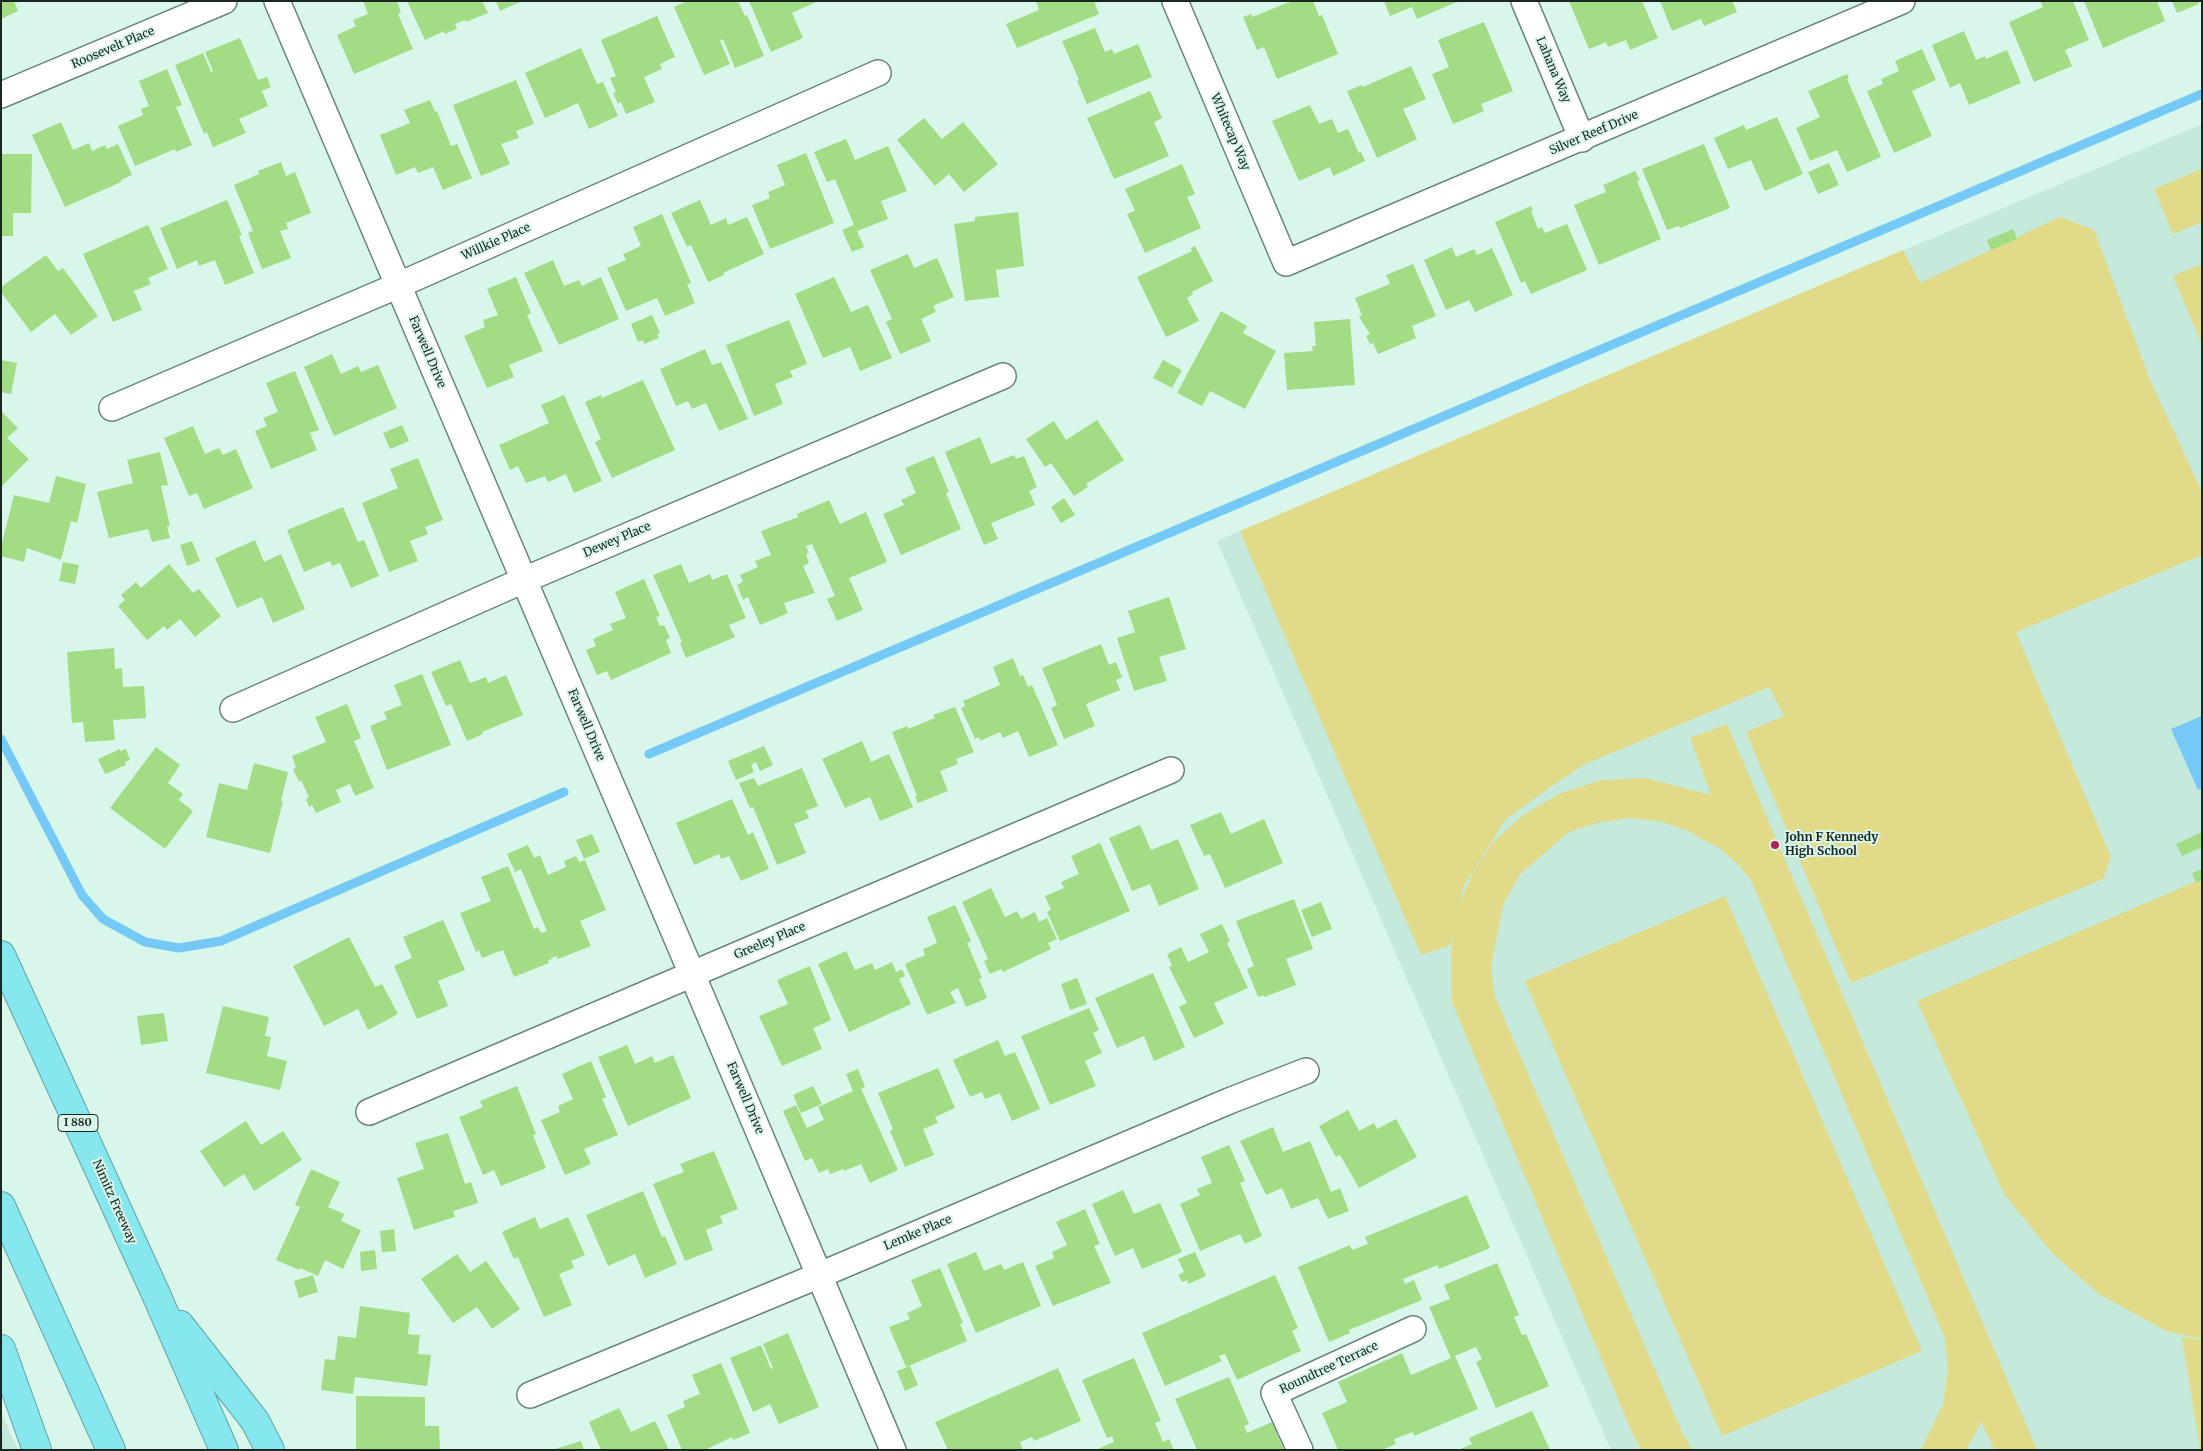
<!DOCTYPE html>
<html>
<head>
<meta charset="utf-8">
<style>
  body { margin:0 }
  #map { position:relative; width:2203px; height:1451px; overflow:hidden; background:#d9f6ea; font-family:Merriweather,serif }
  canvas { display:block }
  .frame { position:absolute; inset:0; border:2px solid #1b2621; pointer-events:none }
</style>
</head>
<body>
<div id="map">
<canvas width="2203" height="1451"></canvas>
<div class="frame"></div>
</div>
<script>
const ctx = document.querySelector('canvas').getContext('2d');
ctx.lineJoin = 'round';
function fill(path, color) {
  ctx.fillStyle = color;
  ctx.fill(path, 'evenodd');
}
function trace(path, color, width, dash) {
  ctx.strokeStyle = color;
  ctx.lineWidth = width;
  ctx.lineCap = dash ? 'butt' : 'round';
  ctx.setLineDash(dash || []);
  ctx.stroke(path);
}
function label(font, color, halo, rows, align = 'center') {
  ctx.font = font + ' Merriweather,serif';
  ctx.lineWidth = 4;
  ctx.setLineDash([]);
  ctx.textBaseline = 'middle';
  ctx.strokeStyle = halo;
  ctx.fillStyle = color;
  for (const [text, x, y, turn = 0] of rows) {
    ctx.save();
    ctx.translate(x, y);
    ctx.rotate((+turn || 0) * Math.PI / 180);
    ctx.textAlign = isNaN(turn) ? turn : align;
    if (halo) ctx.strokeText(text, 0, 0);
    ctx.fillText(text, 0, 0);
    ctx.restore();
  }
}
fill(new Path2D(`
  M2202 124V1449L1611 1450 1217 541Z
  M1 1412 18 1450H1Z`), '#c5e9da');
fill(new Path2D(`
  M2202 169V222L2173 234 2154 189Z
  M2060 217 2094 230 2150 380 2202 492V555L2016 632 2111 857 2103 879 1851 983 1746 732 1784 716 1769 687 1583 765 1546 790 1505 820 1464 885 1460 904 1472 874 1493 842 1523 815 1559 794 1601 780 1645 778 1711 795 1690 738 1727 724 2037 1450H1995L1981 1422 1966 1450H1921L1943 1404 1948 1369 1945 1338 1752 882 1739 865 1719 848 1688 831 1659 821 1628 818 1597 823 1569 832 1520 874 1503 905 1491 966 1495 997 1680 1428 1692 1450H1642L1634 1437 1452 1002 1451 957 1454 931 1451 945 1421 955 1240 531 1903 250 1920 283Z
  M2202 264V344L2173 276Z
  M2202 879V1339L2166 1331 2099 1294 2053 1254 2004 1194 1917 1001Z
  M1725 896 1922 1351 1722 1436 1525 981Z
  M2182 1337 2202 1340V1449H2200Z`), '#e1da88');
fill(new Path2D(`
  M2202 716V788L2198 790 2171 729Z`), '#74c9f6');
trace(new Path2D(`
  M1 739 82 895 103 919 145 942 179 948 221 941 564 792
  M649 754 2202 94`), '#74c9f6', 9);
fill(new Path2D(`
  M1 1H14L18 11 1 19Z
  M363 1H397L401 12 398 14 413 49 354 74 337 35 356 26 353 20 368 14Z
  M407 1H482L488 13 466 22 465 20 455 24 457 29 445 34 444 31 425 40Z
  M496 1H522L500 11Z
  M687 1H738L745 16 747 15 764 56 735 68 723 39 720 41 730 64 704 75 674 7Z
  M749 1H818L792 13 803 38 771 52Z
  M1036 1H1094L1099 14 1017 48 1006 24 1039 10Z
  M1292 1H1313L1319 16 1322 15 1338 54 1277 79 1264 47 1257 50 1243 17 1251 14 1252 17Z
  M1384 1H1459L1417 19 1412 7 1390 16Z
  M1569 1H1642L1658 38 1630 50 1626 40 1608 47 1606 42 1589 49Z
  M1660 1H1732L1737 12 1704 26 1701 19 1672 31Z
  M2040 1H2073L2089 40 2065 50 2072 66 2034 82 2009 22 2043 7Z
  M2084 1H2157L2165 21 2103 48Z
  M2172 1H2198L2199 4 2177 13Z
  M657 16 675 57 660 64 662 69 644 77 655 102 626 114 621 102 618 104 613 93 616 92 610 78 616 76 601 40Z
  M1484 22 1513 91 1481 104 1484 111 1453 124 1432 74 1449 67 1438 40Z
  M1095 28 1105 52 1112 49 1114 54 1138 44 1152 77 1087 104 1077 81 1079 80 1062 41Z
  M1964 31 1976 60 1985 56 1986 59 2007 50 2021 83 1969 105 1960 83 1950 88 1932 45Z
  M240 38 258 80 267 77 271 87 262 91 268 106 239 119 246 133 213 147 207 132 204 134 175 65 203 53 211 72 213 71 205 52Z
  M581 48 597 84 603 82 618 116 589 129 578 103 545 118 525 73Z
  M1922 49 1936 80 1912 91 1932 136 1894 153 1867 91 1883 84 1881 79 1899 71 1895 61Z
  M1411 66 1426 99 1403 109 1417 139 1377 158 1347 91 1362 85 1363 87Z
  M167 69 182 105 176 107 192 145 176 152 175 149 135 166 118 126 143 115 141 109 149 106 139 81Z
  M1847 74 1849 78 1847 79 1881 157 1847 172 1837 150 1810 161 1796 128 1820 117 1808 91Z
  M516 80 534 124 516 131 519 138 501 144 510 164 481 176 453 105Z
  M1150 91 1162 118 1154 122 1169 156 1114 179 1087 118Z
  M430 100 435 112 437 111 451 146 457 144 472 178 443 190 433 167 418 173 415 167 396 175 380 135 410 123 404 110Z
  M1310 105 1319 124 1332 119 1338 133 1348 129 1359 153 1361 152 1365 161 1333 176 1330 167 1299 181 1272 121Z
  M1777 117 1803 174 1765 191 1751 160 1728 169 1714 138 1744 125 1746 130Z
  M924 118 942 139 963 122 998 164 964 192 949 174 935 186 897 140Z
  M61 122 73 150 89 143 92 151 105 145 107 149 118 144 132 175 121 180V182L65 207 32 135Z
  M846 139 855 160 888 146 907 191 881 201 888 219 857 231 864 247 852 252 842 230 854 225 835 179 827 182 814 152Z
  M1704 144 1730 208 1680 228 1679 226 1667 230 1642 169Z
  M806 153 834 223 770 249 752 205 770 198 768 192 785 185 777 165Z
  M1 154H32L31 213H13V236H1Z
  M281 162 286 176 295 172 311 213 286 223 288 229 280 231 291 258 262 269 248 233 253 231 234 185 259 174 258 171Z
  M1829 163 1839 185 1818 194 1808 172Z
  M1182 164 1195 194 1187 197 1201 228 1145 253 1127 214 1135 211 1125 189Z
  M1635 171 1640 180 1637 181 1661 239 1599 265 1574 205 1606 192 1603 185Z
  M227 200 242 235 239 236 254 273 225 285 215 260 199 266 197 260 177 269 160 228Z
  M700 200 711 225 726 218 728 225 747 217 764 254 723 273 724 275 708 282 691 245 687 247 671 213Z
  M1531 206 1533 210 1531 211 1538 229 1542 227 1545 233 1567 224 1587 270 1531 294 1525 281 1521 283 1495 222Z
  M1018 212 1024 266 996 270 999 297 965 301 954 224 975 221V217Z
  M662 214 691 283 687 284 695 303 665 316 657 298 626 311 607 268 626 260 623 254 641 246 633 227Z
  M148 225 168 269 148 278 151 284 134 291 142 310 113 322 83 254Z
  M2013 229 2017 239 1991 250 1987 240Z
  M1195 246 1213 281 1192 292 1193 294 1187 298 1199 321 1166 337 1137 277 1192 251 1191 248Z
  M1452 247 1456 257 1474 249 1477 255 1492 248 1513 295 1475 312 1469 300 1446 310 1424 260Z
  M908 254 914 268 937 258 954 297 933 306 936 312 921 319 931 341 900 354 886 322 892 319 870 270Z
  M46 255 58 271 63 268 98 316 71 335 55 314 31 332 1 292V287Z
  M553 260 564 286 579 280 582 286 601 277 619 319 559 345 524 273Z
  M1413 264 1436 316 1412 326 1416 338 1378 354 1373 343 1370 344 1366 336 1370 334 1359 317 1362 315 1355 298 1390 284 1386 275Z
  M516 277 531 313 527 315 543 351 509 365 514 377 487 388 464 336 485 327 483 320 498 315 487 289Z
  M834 277 851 312 868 305 892 358 860 371 850 347 823 358 795 294Z
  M1221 311 1247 326 1243 333 1276 351 1245 409 1210 391 1202 406 1177 393Z
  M652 315 660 333 657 334 659 338 644 344 643 340 638 342 631 324Z
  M1350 319 1355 385 1287 390 1284 353 1313 351 1312 346H1316L1314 322Z
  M789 320 807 364 790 371 793 377 775 384 783 404 754 416 726 345Z
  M705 349 712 365 721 362 748 419 719 431 706 403 692 409 688 401 676 406 660 369Z
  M332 354 341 374 358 366 361 372 378 365 397 408 334 436 304 367Z
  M1 360 17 363 11 394 1 392Z
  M1163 360 1182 370 1172 388 1153 378Z
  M295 371 319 430 310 433 317 450 271 469 255 431 267 426 263 418 278 412 266 383Z
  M643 380 675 450 612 478 595 442 601 439 585 402 601 395 602 398Z
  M564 395 602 481 574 493 566 474 548 482 545 476 526 483 518 466 510 470 499 445 549 423 541 405Z
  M1 411 18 428 7 438 29 459 1 487Z
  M1097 420 1124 460 1086 484 1088 487 1074 496 1051 463 1045 467 1026 439 1054 421 1066 440Z
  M402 425 409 441 390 449 383 433Z
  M193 426 205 454 219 448 223 455 236 449 253 488 204 509 197 493 189 496 164 438Z
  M980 437 991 464 1014 455 1016 459 1024 456 1037 487 1029 491 1035 505 991 523 998 539 984 545 945 452Z
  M160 452 168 485 161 486 170 526H167L170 538 152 542 148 529 109 538 97 492 133 483 127 460Z
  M934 456 949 492 946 493 961 529 901 555 883 514 904 505 901 500 916 493 905 468Z
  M418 458 443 520 425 527 428 534 410 541 418 561 389 572 362 503 398 488 390 469Z
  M56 476 86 484 77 523 71 521 61 560 27 548 24 562 1 556V547L14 495 49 503Z
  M1064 498 1075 515 1061 523 1051 507Z
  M829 500 840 524 866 512 887 562 849 578 863 610 837 621 827 599 835 596 812 544 806 546 809 553 806 554 809 563 803 566 815 593 784 603 788 613 760 625 748 597 743 600 737 585 743 582 740 575 758 567 755 561 771 555 761 531 798 517 797 514Z
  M343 507 358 542 364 540 379 576 351 588 340 563 332 566 330 561 304 572 287 530Z
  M255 540 264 562 281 554 305 609 273 623 262 597 237 608 215 558Z
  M192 541 200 561 187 566 180 545Z
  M63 562 79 565 75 584 59 581Z
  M169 564 193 593 199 589 221 616 195 637 180 619 167 630 164 626 147 640 118 606 125 600 121 595 136 582 141 588Z
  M681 564 689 583 710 574 712 580 727 574 746 618 729 625 735 637 686 658 680 643 682 642 653 575Z
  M644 579 660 616 656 617 660 626 664 625 670 638 666 640 671 653 611 680 607 671 597 675 586 650 596 646 593 639 613 630 610 624 626 618 615 592Z
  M1169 597 1186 649 1159 657 1167 681 1134 691 1117 638 1135 632 1128 611Z
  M1101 644 1109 665 1116 662 1122 677 1116 680 1120 690 1086 704 1095 726 1064 739 1051 708 1057 705 1042 668Z
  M114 648 115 669 122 668 123 687 144 686 146 718 113 720 115 740 85 742 83 722 72 723 67 652Z
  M1013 658 1020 676 1023 675 1028 687 1032 685 1058 745 1029 757 1018 731 1003 738 1000 732 980 741 979 737 975 739 961 708 965 706 963 701 1000 685 993 667Z
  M460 660 470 683 486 677 488 683 506 675 523 715 482 732 483 734 467 741 451 704 446 706 431 672Z
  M422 674 451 745 387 770 370 726 387 719 384 712 402 705 394 685Z
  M347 704 361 738 354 741 374 788 355 796 350 784 336 790 341 802 316 813 312 805 309 807 306 799 309 797 301 780 299 782 293 769 296 768 292 756 326 742 315 717Z
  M955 707 974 752 956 759 958 764 940 771 948 791 918 803 915 797 917 796 892 732 907 726 908 729 935 718 933 715Z
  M862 741 871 762 889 754 913 807 880 821 870 797 845 808 822 759Z
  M764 746 773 765 760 771 756 762 751 765 754 772 736 780 728 761Z
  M156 747 180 765 168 783 183 794 179 800 193 811 165 849 110 808Z
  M120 749V751L126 749 130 760 125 762 126 765 105 774 98 759Z
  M254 763 288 772 281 801H283L270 853 206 837 219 783 247 790Z
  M802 768 818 806 806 811 809 818 794 824 806 853 777 865 753 807 750 808 739 783 754 778 758 786Z
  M732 799 748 835 753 832 769 869 741 881 729 856 721 859 719 854 694 865 676 823Z
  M1221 812 1231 834 1264 819 1283 863 1225 888 1210 854 1204 856 1190 825Z
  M1140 825 1151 850 1178 839 1199 889 1159 906 1150 884 1132 891 1109 838Z
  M2202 832V847L2182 856 2176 844Z
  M592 834 600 852 584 859 576 840Z
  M1100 843 1130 911 1060 941 1047 912 1051 910 1045 896 1064 888 1061 882 1079 874 1071 856Z
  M528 845 534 858 540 855 548 875 566 867 564 861 576 856 579 862 585 860 606 910 580 921 591 946 558 959 556 956 552 958 549 950 552 959 548 960 549 963 514 977 503 950 482 958 479 950 476 952 460 913 491 901 481 877 508 866 534 929 538 927 541 933 547 931 521 869 515 872 507 854Z
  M2202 869V880L2196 883 2192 873Z
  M991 888 1005 917 1017 911 1021 919 1035 912 1039 922 1047 918 1057 939 1048 943 1051 949 1003 972 1001 969 990 974 984 961 988 959 962 902Z
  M1294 899 1313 949 1286 959 1296 985 1264 997V995L1258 997 1247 969 1254 966 1236 921Z
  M1321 902 1332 929 1312 937 1301 910Z
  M955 905 971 941 967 943 982 978 979 979 987 998 966 1007 958 988 950 992 956 1003 927 1015 905 964 925 955 923 949 937 943 927 917Z
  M443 920 465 970 438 981 448 1006 417 1019 394 966 412 958 403 937Z
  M1222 924 1230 941 1227 943 1248 988 1214 1003 1224 1024 1194 1038 1179 1007 1187 1003 1169 967 1172 966 1167 954 1181 947 1188 962 1209 952 1200 934Z
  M349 937 375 987 382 984 398 1014 368 1030 358 1009 324 1026 293 966Z
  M846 951 855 970 872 963 875 970 892 962 896 972 902 969 905 976 899 979 911 1004 849 1032 818 964Z
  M810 966 831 1020 813 1028 822 1049 782 1066 759 1016 788 1004 777 980Z
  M1153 973 1185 1047 1154 1061 1144 1036 1117 1048 1095 998Z
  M1077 978 1087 1004 1070 1010 1061 984Z
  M223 1006 269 1017 265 1036 271 1037 267 1056 287 1061 280 1090 206 1073Z
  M1089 1008 1099 1030 1093 1033 1102 1053 1085 1061 1096 1086 1050 1105 1021 1036Z
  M164 1013 168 1041 141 1045 137 1016Z
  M998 1040 1005 1056 1015 1052 1040 1109 1012 1121 1000 1093 985 1099 982 1092 970 1097 953 1060Z
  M627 1045 635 1064 652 1056 655 1063 673 1055 691 1098 628 1126 598 1057Z
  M591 1061 606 1097 602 1099 618 1135 584 1149 591 1164 565 1175 541 1120 560 1112 558 1106 573 1099 562 1074Z
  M938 1068 955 1108 935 1117 938 1123 923 1129 934 1155 905 1167 890 1131 893 1129 878 1093Z
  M858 1069 865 1087 861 1089 898 1170 870 1183 861 1164 844 1171 843 1169 830 1174 828 1169 819 1173 812 1158 805 1161 783 1111 796 1105 807 1128 824 1120 818 1107 853 1091 846 1074Z
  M517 1086 536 1134 533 1135 546 1168 501 1186 494 1170 483 1175 459 1117 483 1107 480 1101Z
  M813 1086 822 1104 801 1113 793 1095Z
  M1348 1110 1359 1131 1374 1123 1377 1129 1396 1119 1417 1157 1359 1188 1340 1155 1336 1157 1319 1126Z
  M246 1121 261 1145 283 1131 302 1160 254 1191 244 1174 224 1187 200 1151Z
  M1273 1127 1283 1152 1310 1141 1331 1192 1340 1188 1349 1211 1328 1219 1318 1198 1291 1209 1282 1188 1266 1195 1240 1141Z
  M448 1133 465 1184 471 1182 478 1203 453 1211 455 1217 414 1230 397 1178 424 1169 415 1143Z
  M1229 1145 1245 1181 1240 1183 1262 1236 1245 1244 1240 1234 1200 1251 1180 1204 1200 1195 1197 1189 1212 1183 1201 1157Z
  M714 1151 738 1209 720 1216 723 1223 706 1230 713 1250 685 1261 653 1184 684 1172 680 1164Z
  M311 1169 340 1182 328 1207 344 1214 341 1221 361 1230 343 1269 325 1260 318 1276 300 1268 299 1270 276 1260 300 1207 295 1205Z
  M1123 1190 1134 1214 1160 1203 1182 1252 1142 1269 1133 1248 1115 1256 1092 1204Z
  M643 1191 662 1237 665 1236 677 1264 645 1278 635 1254 608 1266 586 1215Z
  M1467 1195 1490 1248 1439 1269 1438 1265 1403 1279 1405 1284 1414 1280 1422 1300 1349 1330 1350 1333 1329 1342 1298 1267 1350 1245 1352 1250 1368 1244 1365 1237Z
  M1085 1209 1100 1244 1094 1246 1111 1283 1053 1306 1035 1266 1054 1258 1052 1252 1067 1245 1056 1222Z
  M535 1217 540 1229 568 1217 585 1255 571 1261 574 1268 559 1274 572 1305 544 1317 518 1257 514 1259 502 1232Z
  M394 1229 396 1251 382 1252 380 1231Z
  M375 1250 377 1269 361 1271 360 1252Z
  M976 1252 984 1271 1001 1264 1004 1270 1023 1262 1041 1306 976 1333 947 1264Z
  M1195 1252 1206 1276 1188 1284 1187 1280 1182 1282 1178 1275 1184 1272 1178 1259Z
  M457 1254 470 1272 486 1261 520 1309 492 1329 477 1307 453 1323 421 1279Z
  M1497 1263 1519 1315 1514 1317 1522 1335 1526 1334 1549 1386 1496 1408 1476 1362 1482 1359 1476 1347 1455 1356 1478 1409 1414 1436 1413 1432 1394 1439 1396 1444 1382 1450H1338L1322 1413 1347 1402 1338 1382 1402 1353 1411 1375 1451 1358 1429 1307 1450 1299 1444 1285Z
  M940 1268 963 1323 960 1324 967 1341 906 1367 889 1327 910 1319 907 1313 922 1306 911 1280Z
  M313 1275 318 1292 299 1298 294 1281Z
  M1275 1275 1298 1328 1292 1331 1301 1351 1237 1380 1225 1354 1219 1356 1222 1361 1165 1386 1142 1333Z
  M360 1306 410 1313 408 1334 420 1335 418 1354 431 1355 427 1386 355 1377 353 1394 321 1390 325 1359 335 1360 338 1336 356 1338Z
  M788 1333 819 1407 779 1424 770 1404 753 1412 730 1358 761 1345 771 1369 773 1368 763 1344Z
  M1134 1358 1161 1421 1155 1423 1163 1442 1169 1439 1174 1450H1095L1114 1442 1112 1436 1107 1438 1082 1380Z
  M721 1363 750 1433 733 1440 732 1437 705 1450H682L667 1415 685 1407 683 1401 700 1394 692 1375Z
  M910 1366 918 1385 905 1391 897 1371Z
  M1058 1368 1081 1421 1034 1441 1032 1437 1020 1442 1023 1450H948L935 1422Z
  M1229 1377 1249 1424 1244 1426 1247 1433 1272 1422 1284 1450H1197L1175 1399Z
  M356 1396 425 1397V1426H439L440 1450H356Z
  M619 1408 631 1432 655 1421 669 1450H601L589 1422Z
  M1532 1411 1550 1450H1458L1472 1444 1469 1438Z
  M581 1441 584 1450H556L555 1449Z`), '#a2dd86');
const street = new Path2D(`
  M277 1 692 974 893 1450
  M1175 1 1286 263 1902 1
  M1524 1 1582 139
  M1 95 224 1
  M112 408 399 285 878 73
  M233 709 524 580 1003 376
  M369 1112 1171 770
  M530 1395 820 1275 1229 1101 1306 1071
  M1300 1450 1274 1393 1413 1329`);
const highway = new Path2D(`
  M1 955 155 1292 224 1450
  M1 1206 111 1450
  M180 1325 255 1421 270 1450
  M1 1349 37 1450`);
trace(street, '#6b857b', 28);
trace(highway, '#61a3a6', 30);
trace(street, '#fff', 25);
trace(highway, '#86e7ee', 28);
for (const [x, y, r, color] of [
  [1775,845,5,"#b12154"]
]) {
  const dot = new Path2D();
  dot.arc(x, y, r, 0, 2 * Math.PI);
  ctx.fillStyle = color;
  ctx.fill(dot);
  trace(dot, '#d9f6ea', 2);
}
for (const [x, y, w] of [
  [78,1123,40]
]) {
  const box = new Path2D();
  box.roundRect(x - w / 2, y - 8.5, w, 17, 4);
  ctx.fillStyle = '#d9f6ea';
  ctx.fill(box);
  trace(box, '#1b2621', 1);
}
label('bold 11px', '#1b2621', null, [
  ["I 880",78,1123]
]);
label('12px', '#1b2621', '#d9f6ea', [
  ["Roosevelt Place",113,48,-23],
  ["Lahana Way",1553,70,67],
  ["Whitecap Way",1230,132,67],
  ["Silver Reef Drive",1594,133,-23],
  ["Willkie Place",496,242,-24],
  ["Farwell Drive",427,352,67],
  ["Dewey Place",617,540,-23],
  ["Farwell Drive",586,725,67],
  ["Greeley Place",770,941,-23],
  ["Farwell Drive",745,1098,67],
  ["Nimitz Freeway",114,1202,66],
  ["Lemke Place",918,1233,-23],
  ["Roundtree Terrace",1329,1368,-25]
]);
label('bold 12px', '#1b2621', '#d9f6ea', [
  ["John F Kennedy",1785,838],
  ["High School",1785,852]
], 'left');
</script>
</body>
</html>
